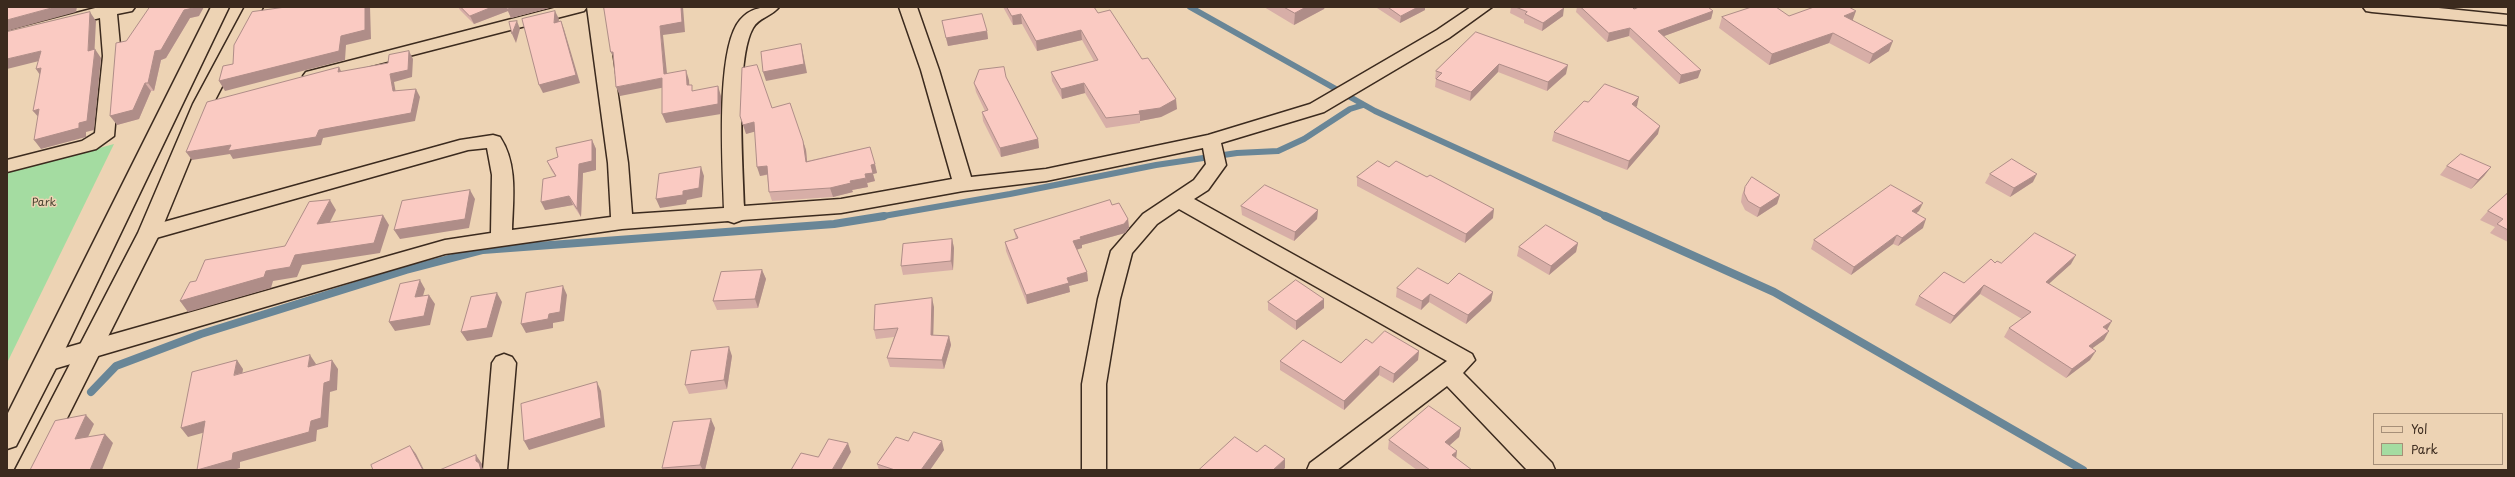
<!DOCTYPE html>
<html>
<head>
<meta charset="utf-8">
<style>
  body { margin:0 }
  #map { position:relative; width:2515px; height:477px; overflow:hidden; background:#edd3b4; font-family:"Playpen Sans",sans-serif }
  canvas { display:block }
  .frame { position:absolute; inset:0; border:8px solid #3b2a1e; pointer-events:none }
  .legend { position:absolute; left:2373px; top:413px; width:130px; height:52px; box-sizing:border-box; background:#edd3b4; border:1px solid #a68f78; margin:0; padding:5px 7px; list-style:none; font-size:12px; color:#3b2a1e }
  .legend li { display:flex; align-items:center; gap:8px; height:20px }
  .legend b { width:20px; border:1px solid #a68f78 }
</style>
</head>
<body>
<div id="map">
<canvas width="2515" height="477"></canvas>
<div class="frame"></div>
<ul class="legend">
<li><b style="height:5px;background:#edd3b4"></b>Yol</li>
<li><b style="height:11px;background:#a4dca1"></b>Park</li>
</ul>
</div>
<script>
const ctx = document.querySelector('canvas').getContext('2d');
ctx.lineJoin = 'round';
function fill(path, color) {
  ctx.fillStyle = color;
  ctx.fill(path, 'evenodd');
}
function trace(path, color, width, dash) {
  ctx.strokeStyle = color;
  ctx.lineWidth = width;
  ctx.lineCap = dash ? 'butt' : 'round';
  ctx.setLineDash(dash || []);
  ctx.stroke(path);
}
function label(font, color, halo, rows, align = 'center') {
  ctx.font = font + ' "Playpen Sans",sans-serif';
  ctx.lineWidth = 3;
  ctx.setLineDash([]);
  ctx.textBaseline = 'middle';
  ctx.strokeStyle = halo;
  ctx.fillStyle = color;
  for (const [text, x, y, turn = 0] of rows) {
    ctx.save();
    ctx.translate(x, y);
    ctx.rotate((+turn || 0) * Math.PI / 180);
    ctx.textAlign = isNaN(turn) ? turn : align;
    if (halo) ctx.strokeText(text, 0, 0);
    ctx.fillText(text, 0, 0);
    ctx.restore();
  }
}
fill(new Path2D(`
  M114 144 7 363V173Z`), '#a4dca1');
trace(new Path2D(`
  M1190 7 1375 111 1608 217
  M878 217 1010 194 1156 165 1237 153 1278 151 1304 139 1350 109 1363 105`), '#698697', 6);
trace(new Path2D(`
  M1605 216 1774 292 2083 470
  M91 392 116 366 201 334 406 270 483 250 834 224 884 216`), '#698697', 8);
const minor = new Path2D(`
  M99 7H135L132 11 117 14 121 56 114 136 96 149 7 172V160L82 141 95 133 103 56 100 18 7 41V31Z
  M558 7H587L584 11 312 81 306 80 303 76 306 72Z
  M587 7H605L628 163 632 214 724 208C723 168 715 49 740 20 751 7 763 7 779 7 772 16 758 18 753 28 735 59 743 167 744 206L841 199 952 179 921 70 899 7H917L939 70 971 177 1046 169 1208 135 1310 104 1437 30 1471 7H1492L1449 38 1324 112 1221 143 1226 165 1208 190 1194 199 1472 354 1475 360 1463 373 1552 463 1555 470H1527L1447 386 1337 470H1307L1310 463 1447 361 1179 209 1157 224 1132 253 1120 299 1106 384V470H1082V384L1098 299 1111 251 1143 214 1194 180 1206 164 1203 148 1046 181 963 191 841 213 742 220 734 223 728 221 622 229 445 254 47 371 39 368 35 362 39 356 47 353 445 240 491 233 492 175 487 148 468 150 149 240 142 238 139 233 142 228 460 140 493 135 500 137C518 164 513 199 512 230L611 217 608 163Z
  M504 354 512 357 516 363 507 470H483L492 363 496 357Z`);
const secondary = new Path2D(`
  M211 7H229L59 362 16 446 7 449V415Z
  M245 7H263L213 104 160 233 41 470H15L138 233 193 104Z
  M2363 7H2429L2508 15V25L2372 12 2366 11Z`);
trace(minor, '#3b2a1e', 3);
trace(secondary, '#3b2a1e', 3);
fill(minor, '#edd3b4');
fill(secondary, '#edd3b4');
fill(new Path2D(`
  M150 7 199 16 190 18 166 58 161 60 154 91H151L139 119 117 125Z
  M458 7H553L511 18 508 11 474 24 460 10Z
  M1003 7H1094L1098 13 1142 59 1177 109 1161 117 1140 121V123L1106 128 1085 93 1062 99 1052 81 1051 72 1094 61 1082 40 1037 51 1022 24 1013 25Z
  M1264 7H1325L1324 9 1294 25Z
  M1377 7H1425V10L1400 23 1377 8Z
  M1511 7H1563V16L1542 31 1524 23V20L1510 13Z
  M1577 7H1626L1634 9 1713 11 1711 19 1664 36 1698 78 1679 84 1629 36 1607 42 1576 12Z
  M1789 16 1853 20 1889 51 1869 64 1829 43 1769 65 1719 28 1722 17Z
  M942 21 987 31 988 39 948 46Z
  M1476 32 1566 74 1547 91 1498 72 1470 101 1435 87 1436 79H1435L1436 71Z
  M1006 77 1038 139 1039 148 1001 157 983 121 982 112 985 111 976 92 974 83Z
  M1588 102 1637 106 1636 107 1658 134 1627 170 1552 141 1554 132Z
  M772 108 803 141 806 150 807 161 870 147 877 173 873 174 875 181 867 183 868 187 852 190 853 192 833 197 772 201 769 192 767 175 760 176 755 131 746 134Z
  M592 140 596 149V170L583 173 581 217 573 205 545 210 555 176 551 170 547 161 558 157Z
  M2447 166 2491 167 2484 176 2471 189 2440 175Z
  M1389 167 1493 218 1465 243 1357 186V177Z
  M1990 174 2033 182 2010 197 1985 183Z
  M1745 187 1780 195 1777 204 1757 217 1745 210 1741 202 1742 195Z
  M2508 193V242L2490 233 2495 227 2480 220 2488 211Z
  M1112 205 1128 219 1129 228 1125 233 1082 245V248L1077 250 1087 272 1088 281 1069 286 1070 292 1027 304 1006 251 1005 242 1016 239 1014 230Z
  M1241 206 1318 210 1317 219 1294 241 1242 215Z
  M1919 211 1916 213 1923 228 1898 246 1893 244 1851 275 1811 249 1814 240Z
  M952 239 954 248 953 270 903 275 901 266Z
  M1578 243 1576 252 1549 275 1517 256 1519 247Z
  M1995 263 2071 264 2049 283 2107 330 2104 340 2092 348 2090 360 2066 378 2004 337 2009 328 2022 319 1980 294 1950 324 1915 305 1919 296 1964 283Z
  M762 270 766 279 758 308 717 310 713 301Z
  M1448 284 1493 292 1491 301 1466 324 1429 302 1421 310 1396 297 1397 288Z
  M1268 302 1324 308 1296 330 1268 310Z
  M934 307 933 335 949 336 951 345 944 369 890 367 887 358 894 337 876 339 874 330Z
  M1372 343 1419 351 1418 360 1393 383 1379 375 1344 410 1280 370V361L1341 363Z
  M732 356 727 389 689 394 685 385Z
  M715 428 705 470H662V468Z
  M1461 428 1459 437 1449 446 1456 458 1472 470H1417L1388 449 1389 440Z
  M908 441 944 450 930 470H879L877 464Z`), '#d7aea7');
fill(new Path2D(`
  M55 7H77L76 12 7 31V20Z
  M194 7H204L199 16 190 18 166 58 161 60 154 91 148 83 155 51 184 10Z
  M365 7H370L371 39 346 45 345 60 225 91 219 81 341 36Z
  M492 7H553L511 18 508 11 474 24 470 16Z
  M681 7H683L685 32 663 35 668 83 664 74 660 26Z
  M1306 7H1325L1324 9 1294 25 1295 13Z
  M1418 7H1425V10L1400 23 1401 16Z
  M1564 8 1563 16 1542 31 1543 23Z
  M555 11 559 19 558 31 554 23Z
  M1713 11 1711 19 1656 39 1658 31Z
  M1856 11 1852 22 1844 16Z
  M90 12 96 21 94 60 88 51Z
  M1021 14 1022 24 1013 25 1012 16Z
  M517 21 520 29 516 43 512 34Z
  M561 21 564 29 580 83 543 93 539 85Z
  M1630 28 1629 36 1607 42 1609 33Z
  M1081 30 1082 40 1037 51 1036 41Z
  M987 31 988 39 948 46 946 38Z
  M1833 33 1829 43 1769 65 1772 54Z
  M1893 41 1889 51 1869 64 1873 54Z
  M801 44 803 53 807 73 766 81 763 72Z
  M95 49 101 58 94 130 86 132V137L41 149 34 140 79 123Z
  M41 51 47 59 7 69V59Z
  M409 51 413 59 412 77 394 82 397 99 393 91 390 74Z
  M611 52H613L615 61Z
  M1499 64 1498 72 1470 101 1471 92Z
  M1568 65 1566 74 1547 91 1548 82Z
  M339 67 343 75 338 72Z
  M41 68 42 78 36 69Z
  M686 70 689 80 690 95 687 85Z
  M1701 70 1698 78 1679 84 1681 75Z
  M662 78 666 87 620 96 616 87Z
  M145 83 151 91 139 119 117 125 110 116Z
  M1084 83 1085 93 1062 99 1061 89Z
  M718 86 721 96V114L666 123 662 114Z
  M416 89 420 97 415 121 323 138 321 145 233 159 230 154 192 160 186 152 319 130Z
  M1639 97 1637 106 1630 113 1632 104Z
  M1176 99 1177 109 1161 117 1140 121V114L1139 111Z
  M39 109 40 119 33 111Z
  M754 122 757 131 746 134 743 125Z
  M1660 126 1658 134 1627 170 1629 161Z
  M1038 139 1039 148 1001 157 1000 148Z
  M592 140 596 149V170L583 173 581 217 577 209 579 164Z
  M803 141 806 150 808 171 806 162Z
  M875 164 877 173 873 174 875 181 867 183 865 174 871 165Z
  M767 166 769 174 760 176 757 167Z
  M701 167 704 176 702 197 687 200 686 204 660 208 656 199 683 191Z
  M2491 167 2484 176 2471 189 2478 180Z
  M2037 174 2033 182 2010 197 2014 188Z
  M866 178 868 187 852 190 853 192 833 197 830 188 850 181Z
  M470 190 475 199 469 228 400 239 394 230Z
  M1780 195 1777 204 1757 217 1760 208Z
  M569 196 573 205 545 210 541 202Z
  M330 200 336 210 324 234 317 224Z
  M1923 203 1919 211 1908 220 1912 211Z
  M1494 209 1493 218 1465 243 1466 234Z
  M1318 210 1317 219 1294 241 1295 232Z
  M383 215 389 225 380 253 302 265 297 277 273 281 271 288 188 312 180 301 266 271 295 255Z
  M1128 219 1129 228 1125 233 1082 245V248L1075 250 1073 241 1080 237Z
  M1926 219 1923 228 1898 246 1902 238Z
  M1897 235 1893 244 1851 275 1854 267Z
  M952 239 954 248 953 270 951 261Z
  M1578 243 1576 252 1549 275 1551 266Z
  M2076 255 2071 264 2041 291 2046 282Z
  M762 270 766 279 758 308 755 299Z
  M1087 272 1088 281 1069 286 1070 292 1027 304 1026 295 1067 278Z
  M420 280 425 289 420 306 415 297Z
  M1984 285 1980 294 1950 324 1954 316Z
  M563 286 567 295 564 321 553 323V328L526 333 521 324 549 314Z
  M1493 292 1491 301 1466 324 1468 315Z
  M497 293 502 302 492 337 467 341 461 332Z
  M1430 294 1429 302 1421 310 1422 301Z
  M429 295 435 304 430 325 395 331 389 322Z
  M932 298 934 307 933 344 931 335Z
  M1324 299V308L1296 330V321Z
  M2112 321 2107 330 2103 327Z
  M2109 331 2104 340 2083 355 2089 346Z
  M949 336 951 345 944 369 942 360Z
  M729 347 732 356 727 389 724 380Z
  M1419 351 1418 360 1393 383 1394 374Z
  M2096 351 2090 360 2066 378 2072 369Z
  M310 355 316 364 315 376 308 367Z
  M237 360 243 369 241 384 234 375Z
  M332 360 338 369 337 390 330 392 328 427 317 430 316 441 240 462V468L234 470H197L233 453 311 421Z
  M1380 366 1379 375 1344 410V401Z
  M597 382 601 391 605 427 529 450 524 441Z
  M86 415 94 424 83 448 75 439Z
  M711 419 715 428 705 470H703L700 465Z
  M205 421 213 430 188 437 181 428Z
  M1461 428 1459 437 1443 451 1445 442Z
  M105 434 113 443 102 470H90Z
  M942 441 944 450 930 470H921Z
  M848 443 851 452 841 470H832Z
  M410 446 416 454 424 470H423Z
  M1457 451 1456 460 1452 455Z
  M476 455 482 464V467L484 470H481L476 461Z
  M1285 459V468L1283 470H1273Z`), '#af8d88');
const building = new Path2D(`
  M7 7H55L7 20Z
  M150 7H194L193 8 184 10 161 50 155 51 148 83H145L133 110 110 116 116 43 126 41Z
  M286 7H365V30L341 36 339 51 219 81 223 66 233 64 234 45 252 12Z
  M461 7H492L470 16Z
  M506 7H517L507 9Z
  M604 7H681L682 22 660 26 664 74 686 70 687 85H692V91L718 86V104L662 114V78L616 87 613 52H611Z
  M1007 7H1094L1098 13 1110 10 1142 59 1148 58 1176 99 1160 108 1139 111 1140 114 1106 118 1084 83 1061 89 1051 72 1098 60 1081 30 1036 41 1021 14 1012 16Z
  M1284 7H1306L1295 13Z
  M1388 7H1418L1401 16Z
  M1516 7H1563L1564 8 1543 23 1525 14 1527 12Z
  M1581 7H1626L1627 8 1628 7H1632L1634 9 1639 7H1708L1713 11 1658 31 1701 70 1681 75 1630 28 1609 33Z
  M1752 7H1776L1789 16 1814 7H1849L1856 11 1844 16 1893 41 1873 54 1833 33 1772 54 1722 17Z
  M555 11 554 23 561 21 576 75 539 85 522 19Z
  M90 12 88 51 95 49 87 121 79 123V128L34 140 39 109 33 111 41 68 36 69 41 51 7 59V32Z
  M982 14 987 31 946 38 942 21Z
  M517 21 512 34 509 22Z
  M1476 32 1568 65 1548 82 1499 64 1471 92 1436 79 1442 73 1436 71Z
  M801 44 804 64 763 72 761 52Z
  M409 51 408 70 390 74 393 91 416 89 411 113 319 130 316 137 228 151 231 145 186 152 207 102 339 67 338 72 388 63 389 55Z
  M757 65 772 108 790 103 803 141 806 162 870 147 875 164 871 165 873 173 865 174 866 178 850 181 851 183 830 188 769 192 767 166 757 167 754 122 743 125 740 116 742 68Z
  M1004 67 1006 77 1038 139 1000 148 982 112 988 110 974 83 979 70Z
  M1605 84 1639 97 1632 104 1660 126 1629 161 1554 132 1584 101 1588 102Z
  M592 140V161L579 164 577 209 569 196 541 202 543 179 556 176 547 161 558 157 556 148Z
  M2461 154 2491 167 2478 180 2447 166Z
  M2012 159 2037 174 2014 188 1990 174Z
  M1378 161 1389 167 1396 161 1427 177 1430 175 1494 209 1466 234 1357 177Z
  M701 167 699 188 683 191V195L656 199 659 174Z
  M1752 177 1780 195 1760 208 1748 201 1744 193 1745 187Z
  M1265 185 1318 210 1295 232 1241 206Z
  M1891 185 1923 203 1912 211 1926 219 1902 238 1897 235 1854 267 1814 240Z
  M470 190 465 219 394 230 402 201Z
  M2508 193V230L2497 224 2503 219 2488 211Z
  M330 200 317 224 383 215 374 243 295 255 290 267 266 271 264 277 180 301 190 282 196 281 205 260 285 246 309 202Z
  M1110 200 1112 205 1119 203 1128 219 1124 224 1080 237 1081 239 1073 241 1087 272 1067 278 1069 283 1026 295 1005 242 1018 238 1014 230Z
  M1546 225 1578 243 1551 266 1519 247Z
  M2035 233 2076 255 2046 282 2112 321 2103 327 2109 331 2089 346 2096 351 2072 369 2009 328 2031 312 1984 285 1954 316 1919 296 1944 272 1964 283 1991 259 1995 263 1997 261 2001 263Z
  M952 239 951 261 901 266 903 244Z
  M1418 268 1448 284 1459 273 1493 292 1468 315 1430 294 1422 301 1397 288Z
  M762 270 755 299 713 301 721 272Z
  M420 280 415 297 429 295 424 316 389 322 400 284Z
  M1296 280 1324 299 1296 321 1268 302Z
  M563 286 560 312 549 314 548 319 521 324 526 293Z
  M497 293 487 328 461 332 471 297Z
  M932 298 931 335 949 336 942 360 887 358 898 328 874 330 875 305Z
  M1385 331 1419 351 1394 374 1380 366 1344 401 1280 361 1303 340 1341 363 1366 339 1372 343Z
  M729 347 724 380 685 385 691 351Z
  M310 355 308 367 332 360 330 381 324 383 321 418 311 421 309 432 233 453 232 460 197 470 205 421 181 428 192 372 237 360 234 375Z
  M597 382 601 418 524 441 521 404Z
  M1429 406 1461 428 1445 442 1457 451 1452 455 1472 470H1430L1389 440Z
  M86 415 75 439 105 434 90 470H30L55 421Z
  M711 419 700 465 662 468 673 422Z
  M914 432 942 441 921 470H895L877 464 896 437 908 441Z
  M1235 437 1257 452 1265 445 1285 459 1273 470H1199Z
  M829 439 848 443 832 470H791L801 453 818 457Z
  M410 446 423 470H373L371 465Z
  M476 455V461L479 463 481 470H440Z`);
fill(building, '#facac2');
trace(building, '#af8d88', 1);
label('11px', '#4b4532', '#edd3b4', [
  ["Park",44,203]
]);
</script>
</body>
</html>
